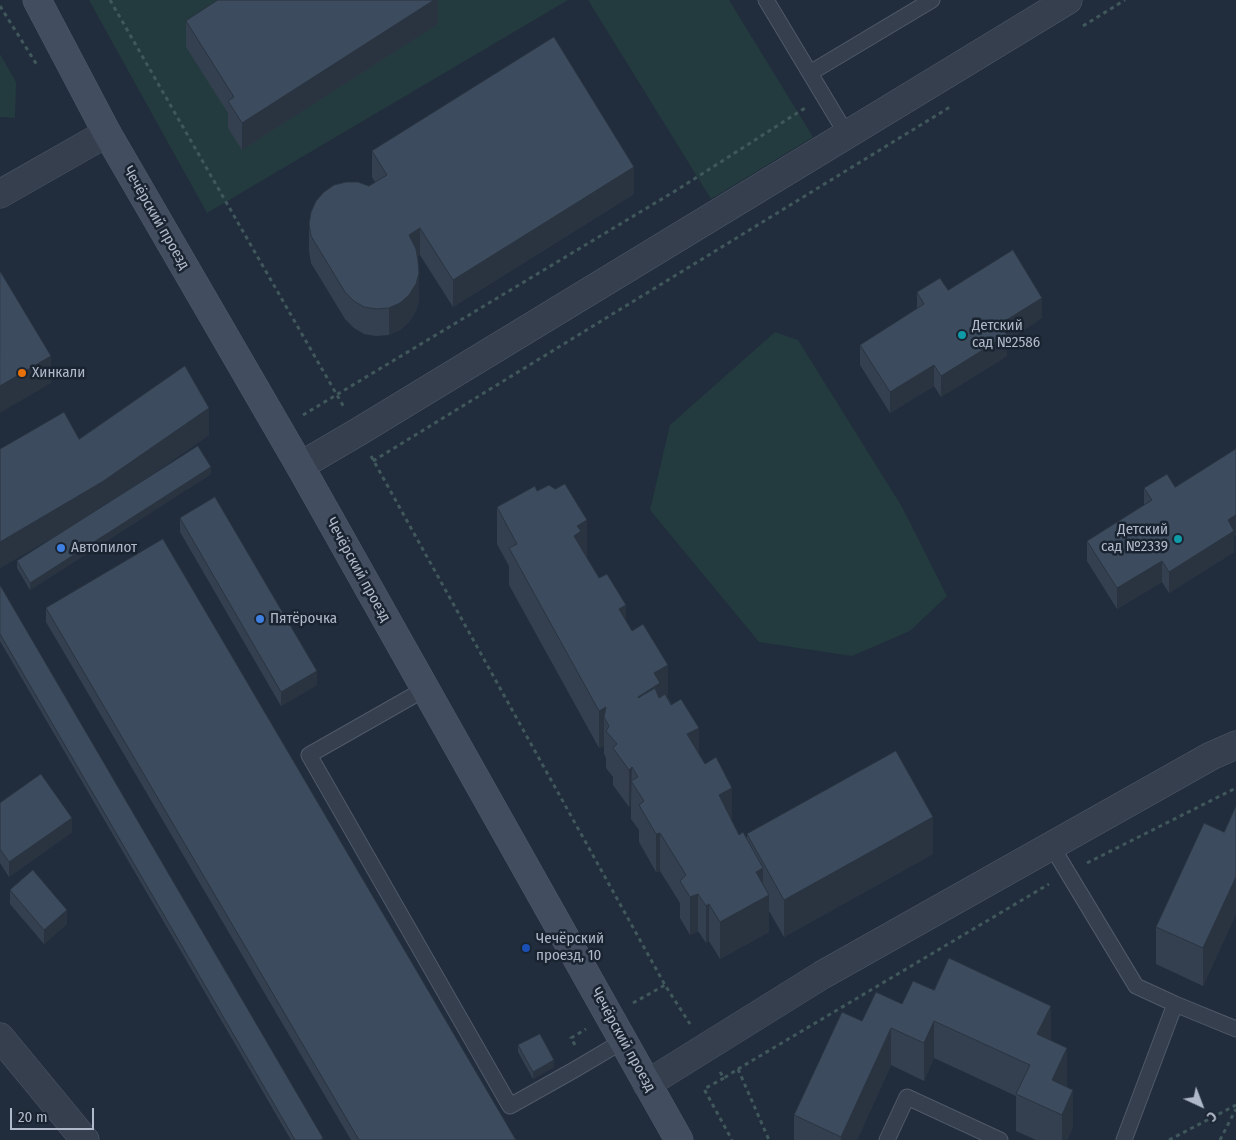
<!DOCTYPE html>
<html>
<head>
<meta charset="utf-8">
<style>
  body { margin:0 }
  #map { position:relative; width:1236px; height:1140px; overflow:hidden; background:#212d3d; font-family:"Fira Sans Condensed",sans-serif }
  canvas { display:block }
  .north { position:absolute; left:1176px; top:1080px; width:50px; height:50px; -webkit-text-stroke:4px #1a2431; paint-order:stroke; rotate:137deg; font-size:14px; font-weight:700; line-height:20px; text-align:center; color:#b0b9c9 }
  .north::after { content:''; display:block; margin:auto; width:18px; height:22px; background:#b0b9c9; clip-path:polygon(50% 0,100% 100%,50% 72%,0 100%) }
  .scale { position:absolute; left:10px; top:1108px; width:84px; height:22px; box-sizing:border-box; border:2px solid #b0b9c9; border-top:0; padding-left:6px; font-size:15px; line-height:18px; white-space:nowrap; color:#b0b9c9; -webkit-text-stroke:4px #1a2431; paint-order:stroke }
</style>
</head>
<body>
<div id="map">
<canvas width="1236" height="1140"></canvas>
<div class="north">С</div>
<div class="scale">20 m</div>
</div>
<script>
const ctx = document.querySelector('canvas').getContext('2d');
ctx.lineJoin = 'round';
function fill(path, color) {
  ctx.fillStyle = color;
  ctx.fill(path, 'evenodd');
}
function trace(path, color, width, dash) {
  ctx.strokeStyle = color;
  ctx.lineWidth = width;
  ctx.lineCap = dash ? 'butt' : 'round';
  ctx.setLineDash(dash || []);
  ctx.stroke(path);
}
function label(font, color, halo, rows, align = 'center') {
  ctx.font = font + ' "Fira Sans Condensed",sans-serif';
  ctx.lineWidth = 5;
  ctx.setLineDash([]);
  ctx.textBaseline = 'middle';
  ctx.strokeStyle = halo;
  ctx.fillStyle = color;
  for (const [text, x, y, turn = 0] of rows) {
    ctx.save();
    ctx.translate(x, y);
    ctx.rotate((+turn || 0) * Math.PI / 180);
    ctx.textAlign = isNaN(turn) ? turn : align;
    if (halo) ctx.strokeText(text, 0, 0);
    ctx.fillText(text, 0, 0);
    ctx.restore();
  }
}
fill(new Path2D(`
  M89 0H568L207 213Z
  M588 0H729L813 137 711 199Z
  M0 54 16 82 15 118 0 117Z
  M775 332 798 340 902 507 947 596 910 631 852 656 759 642 650 510 670 425Z`), '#233b3e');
const service = new Path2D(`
  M766 0 847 135
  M810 73 932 0
  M425 689 309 755 510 1106 574 1070 623 1041
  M1051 845 1136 986 1175 1004 1236 1029V1028
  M887 1140 907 1097 1000 1140
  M1124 1140 1175 1004`);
const minor = new Path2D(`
  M0 194 107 133
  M300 466 358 432 1068 0
  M0 1037 85 1140
  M647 1084 822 975 1211 756 1236 745`);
const secondary = new Path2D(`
  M37 0 107 133 300 466 679 1140`);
trace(service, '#505968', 17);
trace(minor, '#505968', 29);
trace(secondary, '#505968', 29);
trace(new Path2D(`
  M110 0 345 409
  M0 6 37 65
  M1083 26 1125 0
  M303 415 680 188 805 108
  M371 456 665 985 690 1024
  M373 461 950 107
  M1087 863 1236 788
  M633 1003 665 985
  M575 1045 571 1038 586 1029
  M738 1069 1049 884
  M720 1072 724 1078 738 1069 769 1140
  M724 1078 704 1089 732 1140
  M1169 1140 1236 1105
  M1220 1140 1236 1109`), '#40585b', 3, [4, 4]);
trace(service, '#353f4d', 15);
trace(minor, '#353f4d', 28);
trace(secondary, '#424d60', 28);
fill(new Path2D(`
  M438 0V24L242 150 228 128V113L186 47V21Z
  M372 151 634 194 453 307 420 255 418 256 419 300 416 311 409 322 400 330 389 335 376 336 364 334 354 328 345 319 311 263 309 251V224L375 182 372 177Z
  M948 290 1042 318 1007 341V356L941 397 934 386 890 413 860 365V345L917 309V292Z
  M209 435 129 490 211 474 30 590 17 568V561L70 527 0 568V449L79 439Z
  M1175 487 1234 537V552L1169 593 1162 582 1117 609 1087 561V541L1144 505V488Z
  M537 491 587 558 626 620 699 755 739 835 747 839V834L933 854 784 937 769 911V932L720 959 709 941 706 943 698 931 690 935 680 918V903L660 871 656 872 639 842V830L631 819V805L629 807 613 785V777L606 768V758L604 754V746L599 748 509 585V566L497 544V507Z
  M180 518 317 685 281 706 180 532Z
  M0 585 323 1140H291L0 641Z
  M46 608 516 1140H351L46 622Z
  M0 803 72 832 9 877 0 863Z
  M1236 806V914L1203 986 1156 964V927L1224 832Z
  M10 890 67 924 44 944 10 904Z
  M934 990 1051 1041 1067 1086V1087L1073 1127 1067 1140H1036L1016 1131V1096L934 1058 924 1081 891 1065 857 1140H794V1115L862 1021Z
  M518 1045 554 1067 533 1079 518 1052Z`), '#344050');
fill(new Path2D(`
  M434 0H438V24L242 150V123Z
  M634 167V194L453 307V280Z
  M420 228V255L409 262V235Z
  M419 273V300L416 311 409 322 400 330 389 335V308Z
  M1042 298V318L1007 341V356L941 397V376L1000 324Z
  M51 356V383L0 413V386Z
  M934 365V386L890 413V392Z
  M209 408V435L102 508 0 568V542Z
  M211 467V474L30 590V583Z
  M1236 515V536L1234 537V552L1169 593V572L1228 520Z
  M587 520V558L574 536 577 526Z
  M1162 561V582L1117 609V588Z
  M626 605V642L619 609Z
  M668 665V702L660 721 638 697 654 673Z
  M317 671V685L281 706V692Z
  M606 707 604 717V746L599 748V711Z
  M699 728V766L687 734Z
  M632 767 631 805 629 807V770Z
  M732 788V825L719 795Z
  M933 817V854L784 937V900Z
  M72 818V832L9 877V862Z
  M660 833V871L656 872V834Z
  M763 868V898L769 895V932L720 959V922L756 872Z
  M1236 877V914L1203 986V948Z
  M698 894V931L690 935V897Z
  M709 904V941L706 943V906Z
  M67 910V924L44 944V930Z
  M1051 1006V1043L1037 1034Z
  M934 1021V1058L924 1081V1043Z
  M891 1028V1065L857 1140H841V1137Z
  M1067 1048V1086L1055 1112 1052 1080Z
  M554 1060V1067L533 1079V1072Z
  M1073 1090V1127L1067 1140H1062V1115Z`), '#2a3441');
const building = new Path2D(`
  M218 0H434L242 123 228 101 234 97 186 21Z
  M554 37 634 167 453 280 420 228 409 235 416 249 418 261 419 273 416 284 409 295 400 303 389 308 376 309 364 307 354 301 345 292 311 236 309 224 311 212 316 201 324 192 334 185 346 182H358L369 186 387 175 372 151Z
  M1013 250 1042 298 1000 324 1007 335 941 376 934 365 890 392 860 345 924 304 917 292 940 278 948 290Z
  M0 271 51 356 0 386Z
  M185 366 209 408 102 482 0 542V449L64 412 79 439Z
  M198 446 211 467 30 583 17 561Z
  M1236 449V515L1228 520 1234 531 1169 572 1162 561 1117 588 1087 541 1152 500 1144 488 1167 474 1175 487Z
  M565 484 587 520 577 526 581 531 574 536 599 578 607 574 626 605 619 609 632 631 643 624 668 665 654 673 660 683 638 697V698L655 688 659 698 665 694 671 705 681 699 699 728 687 734 705 764 716 757 732 788 719 795 739 835 743 832 763 868 756 872 769 895 720 922 709 904 706 906 698 894 690 897 680 881 686 875 660 833 656 834 639 805 644 801 631 781 638 777 632 767 629 770 613 748 617 744 606 731 609 726 604 717 606 707 599 711 509 548 517 544 497 507 535 486 537 491 549 485 555 489Z
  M215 497 317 671 281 692 180 518Z
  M163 539 516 1140H359L46 608Z
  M0 585 323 1138 320 1140H295L0 634Z
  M896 751 933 817 784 900 747 834Z
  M41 774 72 818 9 862 0 849V803Z
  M1236 806V877L1203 948 1156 927 1204 823 1224 832Z
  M33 870 67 910 44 930 10 890Z
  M949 958 1051 1006 1037 1034 1067 1048 1052 1080 1073 1090 1062 1115 1016 1094 1030 1065 934 1021 924 1043 891 1028 841 1137 794 1115 842 1012 862 1021 876 992 902 1004 913 981 934 990Z
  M540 1034 554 1060 533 1072 518 1045Z`);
fill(building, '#3c4b5d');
trace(building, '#2a3441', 1);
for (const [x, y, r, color] of [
  [962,335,5,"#0f9aa8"],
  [22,373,5,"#e8710a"],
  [1178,539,5,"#0f9aa8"],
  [61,548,5,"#3f7fe0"],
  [260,619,5,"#3f7fe0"],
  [526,948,5,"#1a4fb4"]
]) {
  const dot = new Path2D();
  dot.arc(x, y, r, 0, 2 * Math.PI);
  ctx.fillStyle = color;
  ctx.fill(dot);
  trace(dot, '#1a2431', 2);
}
label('15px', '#b0b9c9', '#1a2431', [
  ["Чечёрский проезд",156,218,60],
  ["Чечёрский проезд",358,570,61],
  ["Чечёрский проезд",623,1040,61]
]);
label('15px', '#b0b9c9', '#1a2431', [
  ["Детский",972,326],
  ["сад №2586",972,343],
  ["Хинкали",32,373],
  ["Детский",1168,530,"right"],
  ["сад №2339",1168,547,"right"],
  ["Автопилот",71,548],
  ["Пятёрочка",270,619],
  ["Чечёрский",536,939],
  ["проезд, 10",536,956]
], 'left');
</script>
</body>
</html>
